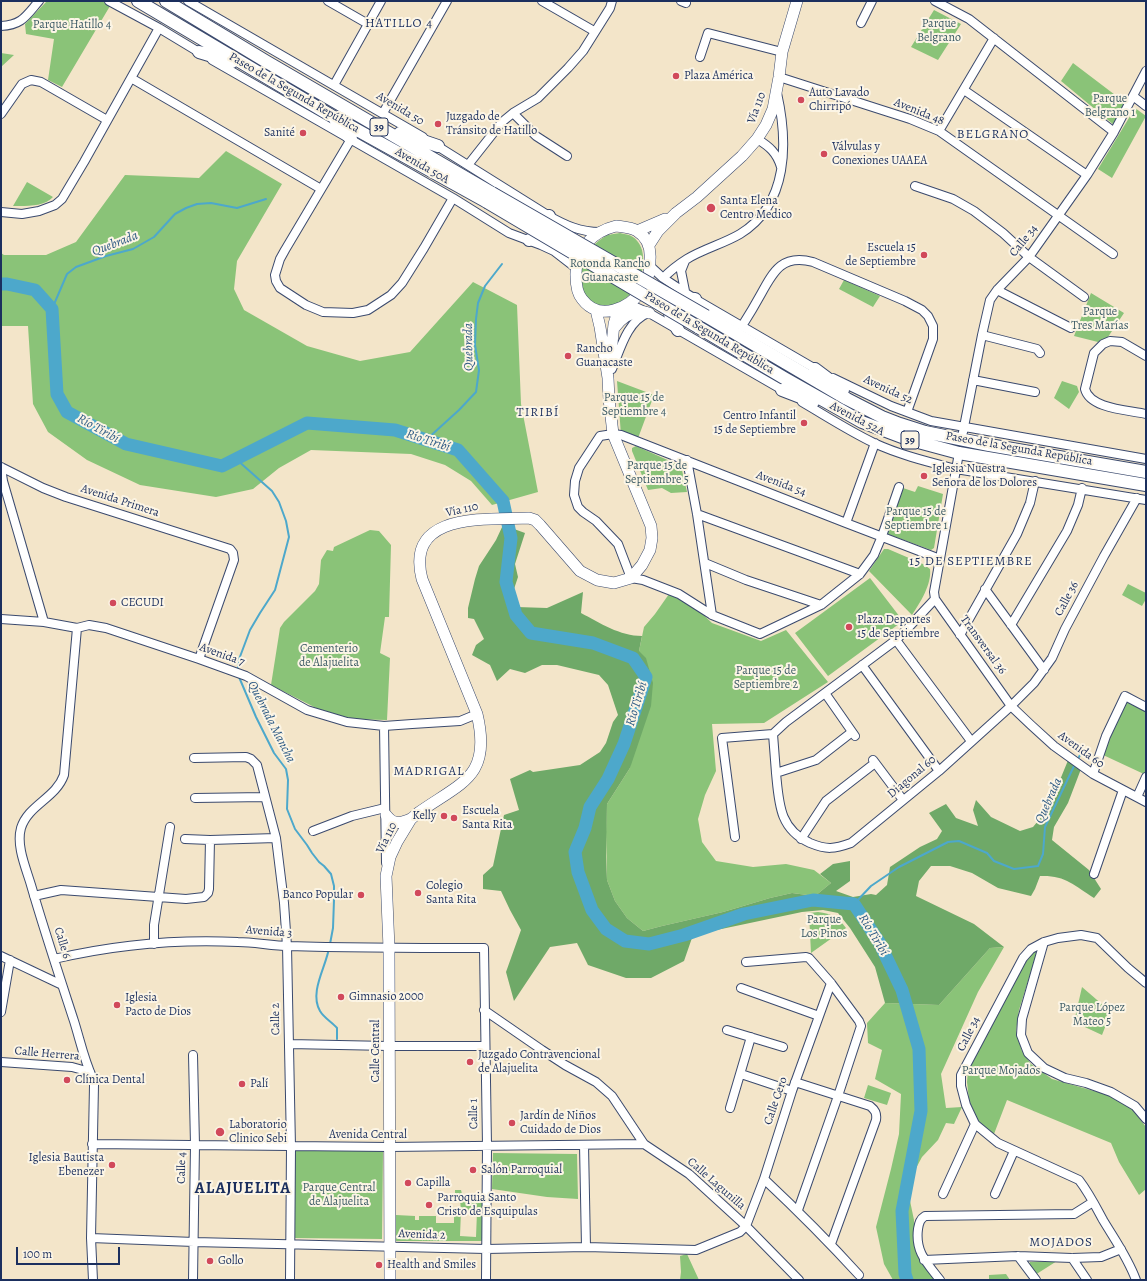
<!DOCTYPE html>
<html>
<head>
<meta charset="utf-8">
<style>
  body { margin:0 }
  #map { position:relative; width:1147px; height:1281px; overflow:hidden; background:#f3e5c9; font-family:Alegreya,serif }
  canvas { display:block }
  .frame { position:absolute; inset:0; border:2px solid #1b2f5e; pointer-events:none }
  .scale { position:absolute; left:16px; top:1247px; width:104px; height:18px; box-sizing:border-box; border:2px solid #1b2f5e; border-top:0; padding-left:5px; font-size:12px; line-height:14px; white-space:nowrap; color:#1b2f5e; -webkit-text-stroke:3px #fcf5e5; paint-order:stroke }
</style>
</head>
<body>
<div id="map">
<canvas width="1147" height="1281"></canvas>
<div class="frame"></div>
<div class="scale">100 m</div>
</div>
<script>
const ctx = document.querySelector('canvas').getContext('2d');
ctx.lineJoin = 'round';
function fill(path, color) {
  ctx.fillStyle = color;
  ctx.fill(path, 'evenodd');
}
function trace(path, color, width, dash) {
  ctx.strokeStyle = color;
  ctx.lineWidth = width;
  ctx.lineCap = dash ? 'butt' : 'round';
  ctx.setLineDash(dash || []);
  ctx.stroke(path);
}
function label(font, color, halo, rows, align = 'center') {
  ctx.font = font + ' Alegreya,serif';
  ctx.lineWidth = 4;
  ctx.setLineDash([]);
  ctx.textBaseline = 'middle';
  ctx.strokeStyle = halo;
  ctx.fillStyle = color;
  for (const [text, x, y, turn = 0] of rows) {
    ctx.save();
    ctx.translate(x, y);
    ctx.rotate((+turn || 0) * Math.PI / 180);
    ctx.textAlign = isNaN(turn) ? turn : align;
    if (halo) ctx.strokeText(text, 0, 0);
    ctx.fillText(text, 0, 0);
    ctx.restore();
  }
}
fill(new Path2D(`
  M47 1H102L110 6 62 87 48 80 54 39 26 34 25 24Z
  M934 10 961 24 938 60 911 47Z
  M1 53 14 55 1 67Z
  M1073 63 1127 104 1114 125 1061 81Z
  M1135 108 1146 116 1112 178 1098 169Z
  M226 151 282 184 237 261 234 289 244 310 307 346 360 361 410 352 473 282 517 305 521 404 538 492 492 505 471 481 445 465 411 454 311 450 279 468 253 489 216 497 140 485 87 460 48 432 33 404 28 326H1V253L4 255H46L76 242 125 175 199 178Z
  M27 182 53 197C44 207 26 206 13 206Z
  M620 233C622 234 626 234 629 235 635 237 640 243 642 250 648 274 632 305 605 306 599 306 596 306 591 302 585 298 584 295 581 288 574 267 589 244 608 235 611 234 616 234 620 233Z
  M844 280 880 296 873 307 839 289Z
  M1091 293 1124 313 1108 337 1098 342 1074 336Z
  M617 381 654 395 637 441 621 435Z
  M1062 381 1077 386 1079 392 1069 409 1054 398Z
  M636 446 681 466 687 492 671 493 662 488 648 490 632 451V448Z
  M918 486 943 494 934 548 931 550 885 533 903 488 915 492Z
  M370 530 379 531 391 545 389 617H385L380 653 390 658 387 720 345 719 318 709 271 685 280 628 284 622 315 591 319 584 321 560 327 550 333 551 334 547Z
  M884 549H888L923 564 930 569C932 584 920 603 912 615L869 571Z
  M870 578 903 621 828 676 795 633Z
  M1128 584 1146 593V599L1142 606 1122 595Z
  M669 594 694 606 712 623 761 641 786 630 828 682 764 723 712 724 716 771 705 795 698 819 702 842 716 861 753 867 786 864 814 870 831 883 815 896 792 893 770 898 723 912 662 926 643 931 627 918 615 901 607 880 606 832 607 804 630 768 639 651 644 627 655 614Z
  M1125 696 1146 707V775L1101 754Z
  M818 912C832 914 838 917 846 928L811 953 809 913Z
  M1004 947 978 992 941 1074 946 1108 962 1107 954 1124 946 1123 938 1140 922 1157 914 1172 909 1196 914 1220V1238L918 1257 936 1280H893L884 1264 876 1227 891 1169 899 1134 901 1094 875 1079 882 1050 868 1043 867 1023 885 1003 939 1005 990 948Z
  M1038 949 1019 1010 1016 1031 1022 1051 1031 1064 1052 1079 1108 1095 1132 1109 1146 1127V1189L1139 1195 1119 1162 1111 1143 1007 1100 994 1134 978 1121 969 1100 967 1082 968 1071 1027 958Z
  M1082 987 1111 1012 1102 1035 1074 1022Z
  M868 1085 891 1093 887 1105 864 1098Z
  M295 1151H383L382 1239 295 1238Z
  M493 1153 577 1154 578 1199 547 1197 492 1189Z
  M455 1190H461L462 1194H483V1241H396V1215L415 1216V1220H419V1216H436V1223H454V1217C461 1210 464 1203 455 1196ZM461 1211 477 1212 476 1237 460 1236Z
  M687 1254 699 1280H680L681 1272 680 1256Z
  M1057 1261 1035 1275 1029 1264 1030 1262Z
  M1006 1274 1010 1280H989V1275Z`), '#8ac378');
fill(new Path2D(`
  M503 525 525 533 515 564 518 577 513 592 517 607 547 608 583 592 581 613C600 623 620 636 642 636L639 651 646 658 653 683 651 706 630 768 607 804 606 856 607 880 615 901 627 918 643 931 662 926 723 912 770 898 792 893 815 896 831 883 820 874 833 864 850 861V881L836 891 853 897 871 894 876 895 887 885 890 867 920 847 937 839 942 831 929 813 946 804 956 818 978 826 973 810 976 800 991 817 1020 831 1033 827 1048 809 1069 758 1081 769 1068 803 1054 827 1052 840 1089 870 1101 889 1094 898C1074 885 1065 875 1040 876L1035 889 1031 896 998 888 972 873 950 866H931L919 881 916 896 974 924 1004 947 990 948 939 1005 885 1003 875 967 850 928 838 913 823 910 802 912 693 935 684 961 651 978H626L588 965 577 943 550 947 514 1001 506 972 521 930 510 910 501 891 483 889V875L493 866 504 815 519 810 510 779 530 770 533 772 580 765 600 752 606 743 613 722 618 715 608 685 599 675 557 665H542L525 673 510 669 497 681 490 665 472 655 476 645 484 639 474 619 468 618V608L475 579 479 566 496 540Z`), '#6fa968');
trace(new Path2D(`
  M52 309 67 274 76 267 106 256 133 249 154 237 175 214 186 208 197 204 211 203 237 208 266 199
  M426 440 459 410 476 392 479 370 475 345 476 319 478 303 485 286 502 264
  M236 459 272 491 279 502 286 521 289 537 275 590 260 613 250 630 238 662V668
  M239 677 256 717 274 753 286 769 288 780 287 809 295 829 307 845 312 853 319 862 324 866 331 874 334 886V900L333 928 330 944
  M1079 757 1081 753
  M854 904 871 886 899 867 948 842 959 841 987 853 994 861 1014 869 1038 866 1043 854 1045 827 1074 766
  M329 948C326 967 309 992 320 1011 324 1018 332 1022 337 1028V1039`), '#4da8cb', 2);
trace(new Path2D(`
  M1 284H7L35 290 52 309 57 394 67 412 126 444 222 466 307 423 395 430 458 450 503 501 511 538 506 582 516 615 531 633 593 643 633 658 646 677 624 744 608 779 590 807 585 828 575 852 578 872 592 910 606 929 625 941 649 944 684 935 744 914 813 900 854 904 879 942 902 990 919 1049 921 1111 902 1211 905 1274 907 1280`), '#4da8cb', 13);
const minor = new Path2D(`
  M109 1 159 28 202 54
  M188 1 423 137
  M328 1 368 24
  M542 1 594 31
  M681 1 686 3
  M935 1 969 19 1114 132
  M861 23 872 1
  M1 26C22 25 26 16 39 1
  M700 57 708 33 782 52
  M212 60 453 198 509 233 541 245 554 251 576 268
  M779 77 910 119 939 131 1113 254
  M131 78 321 189
  M334 85 381 1
  M964 90 1087 175
  M1133 96 1146 106
  M383 113 447 1
  M513 113 536 136 567 156
  M1 114 22 84 31 80 41 82 107 120
  M939 131 994 38
  M351 139 285 250 280 259 275 275 276 281 280 288 306 305 323 312 353 313 368 310 391 295 402 283 424 248 453 198
  M757 139C769 146 777 153 781 167
  M434 144 549 216C565 225 580 232 600 232
  M468 165 502 122 513 113 538 98 568 68 583 51 610 8 612 1
  M915 186 953 199 974 211 1003 233 1029 257 1084 297
  M1 212 22 214 39 211 55 205 62 199 84 162 159 28
  M650 266 663 278 695 299 819 371
  M663 278C670 271 679 264 687 259 703 249 723 244 740 234 789 204 788 142 777 93
  M997 290 1071 328
  M685 291 681 271 685 261
  M629 304 649 313 786 392
  M742 326C749 315 755 305 761 294 774 270 783 254 813 262L905 301 922 310 928 316 933 326V339L907 412
  M982 335 1037 349 1040 353
  M1146 356 1122 342 1110 341 1103 344 1094 353 1085 389C1090 409 1129 410 1146 414
  M612 369C620 350 627 321 648 313
  M833 378 891 406 931 421 1146 459
  M973 380 1035 392
  M802 402C826 416 849 431 874 443 900 455 929 462 956 469L1146 500
  M963 432 982 335 990 300 997 290 1029 257 1087 175 1114 132 1146 71
  M959 453 934 592 935 599 1011 706 1031 725 1054 746 1093 774 1146 802
  M687 460 697 514 712 615
  M1 467 43 488 66 497 230 549 233 553 234 560 199 659
  M1 467 3 481 44 622
  M899 487 882 536 874 555 860 574 821 605 760 634 712 615 679 594 643 580 631 578 618 544 596 521 583 512 578 507 574 495 575 481 579 468 600 436 613 434 621 435 846 523 940 559
  M697 514 860 574
  M846 523 875 443
  M705 563 746 580 821 605
  M985 589 1044 670
  M1 619 44 622 77 628 89 625 106 628 199 659 246 676 307 710 347 722 384 726 412 724 460 721 477 714
  M1011 625 1067 531 1078 505 1082 488
  M77 628 64 775C56 798 28 805 21 828 16 846 26 868 31 885 44 930 59 975 74 1021 80 1040 84 1060 93 1079L94 1085 91 1238 93 1280
  M960 635 1017 534 1030 503 1035 481
  M896 640 971 741
  M862 665 939 771
  M825 693 855 736
  M384 726 386 863
  M773 734C774 747 775 760 776 773 779 803 779 829 810 843 827 850 834 849 851 843L939 771 1011 706 1034 683 1052 658 1065 629 1104 556 1137 498
  M194 758 246 757 251 759 257 765 276 838 284 903 287 946 291 1147 290 1280
  M873 760 903 800
  M776 773 816 760 852 732
  M1093 774 1106 736 1125 696 1146 707
  M1137 797 1146 777
  M195 798 265 797
  M313 831 352 816 385 808
  M735 837 722 738 773 734 786 722 896 640 908 628 935 599
  M185 839 210 840 276 838
  M801 839 826 801 875 763
  M1094 874 1123 790
  M34 896 61 890 186 899 204 897 208 893 209 889 210 840
  M1044 942 1022 1019 1021 1035 1028 1053 1044 1068 1065 1078 1086 1083 1111 1092 1135 1106 1146 1119
  M154 944V925L170 827
  M1 956 62 985
  M54 959C114 945 177 939 238 942 255 942 272 946 289 946 354 948 419 948 484 948L487 1146 486 1280
  M746 962 806 957 809 958 831 983 859 1021 861 1026 838 1096 798 1210
  M741 988 819 1016
  M484 1010 542 1050 565 1065 596 1082 612 1096 644 1144 689 1174 746 1226 799 1280
  M1 1012 10 960
  M727 1030 783 1047
  M289 1044 389 1046H485
  M1 1062 72 1067 90 1072
  M741 1074 792 1091
  M795 1082 870 1106C875 1110 877 1113 876 1120L831 1244
  M730 1108 751 1037
  M92 1144 389 1147 644 1144
  M584 1145 586 1247
  M764 1179C797 1210 828 1241 859 1275
  M943 1194 975 1124
  M995 1194 1014 1151
  M91 1238 194 1242 486 1249 586 1247 696 1250 740 1232 746 1226 764 1179 792 1091 831 983
  M1018 1256 1036 1280
  M1072 1258 1087 1280
  M924 1260 1018 1256 1072 1258 1101 1257 1121 1249
  M193 1280 195 1145 193 1055
  M940 1280C927 1263 915 1252 918 1229 919 1223 920 1219 925 1216L1074 1214 1093 1202
  M1136 1280C1128 1258 1115 1240 1103 1220 1096 1207 1089 1193 1079 1180L998 1143 975 1124 966 1105 961 1086V1075L1023 958 1031 949 1044 942 1058 938 1081 935 1097 938 1128 968 1146 983`);
const major = new Path2D(`
  M616 226C623 227 631 227 637 231 647 237 651 248 650 260 650 270 649 280 643 289 629 309 599 322 582 299 577 293 576 284 576 276 575 249 592 232 616 226Z
  M637 231 665 219
  M649 245 658 231 676 213 697 197 742 156 757 139 766 125 773 109 779 77 782 52 797 1
  M615 327C623 316 634 309 649 313
  M610 363 614 324 619 308
  M386 815C395 826 400 823 411 819
  M390 1280 389 948 386 876 390 857 397 842 411 819 418 813C462 782 492 777 477 714L422 579C405 511 487 520 529 518L535 520 540 525 580 571 597 580 614 583 631 578 642 565 650 550 652 538 651 526 613 434 609 399 608 378 600 327 596 310`);
const highway = new Path2D(`
  M138 1 330 115 487 202
  M166 1 267 62 492 193
  M199 52 232 62
  M336 122 351 139
  M400 133 438 146
  M529 240C542 237 547 229 549 216
  M706 316 847 399 882 417 900 424 925 432 989 445 1146 472
  M698 327 784 378 862 422 907 439 959 453 982 457 1146 485
  M678 330C676 326 673 322 671 318 666 301 683 298 695 299
  M815 369 843 390
  M782 390 813 402`);
trace(minor, '#3b4a6e', 10);
trace(major, '#3b4a6e', 12);
trace(highway, '#3b4a6e', 14);
trace(minor, '#fff', 8);
trace(major, '#fff', 11);
trace(highway, '#fff', 12);
const highwayBridge = new Path2D(`
  M492 193 706 316
  M487 202 698 327`);
trace(highwayBridge, '#3b4a6e', 14, []);
trace(highwayBridge, '#fff', 12);
for (const [x, y, r, color] of [
  [676,76,4,"#d1495b"],
  [801,100,4,"#d1495b"],
  [438,124,4,"#d1495b"],
  [303,133,4,"#d1495b"],
  [824,154,4,"#d1495b"],
  [711,208,5,"#d1495b"],
  [924,255,4,"#d1495b"],
  [568,356,4,"#d1495b"],
  [804,423,4,"#d1495b"],
  [924,476,4,"#d1495b"],
  [113,603,4,"#d1495b"],
  [849,627,4,"#d1495b"],
  [444,816,4,"#d1495b"],
  [454,818,4,"#d1495b"],
  [418,893,4,"#d1495b"],
  [361,895,4,"#d1495b"],
  [341,997,4,"#d1495b"],
  [117,1005,4,"#d1495b"],
  [470,1062,4,"#d1495b"],
  [67,1080,4,"#d1495b"],
  [242,1084,4,"#d1495b"],
  [512,1123,4,"#d1495b"],
  [220,1132,5,"#d1495b"],
  [112,1165,4,"#d1495b"],
  [473,1170,4,"#d1495b"],
  [408,1183,4,"#d1495b"],
  [429,1205,4,"#d1495b"],
  [210,1261,4,"#d1495b"],
  [379,1265,4,"#d1495b"]
]) {
  const dot = new Path2D();
  dot.arc(x, y, r, 0, 2 * Math.PI);
  ctx.fillStyle = color;
  ctx.fill(dot);
  trace(dot, '#fcf5e5', 1.5);
}
for (const [x, y, w] of [
  [379,127,18],
  [910,440,18]
]) {
  const box = new Path2D();
  box.roundRect(x - w / 2, y - 9, w, 18, 3);
  ctx.fillStyle = '#fcf5e5';
  ctx.fill(box);
  trace(box, '#1b2f5e', 1);
}
label('bold 11px', '#1b2f5e', null, [
  ["39",379,127],
  ["39",910,440]
]);
label('12px', '#3c5b66', '#fcf5e5', [
  ["Parque",939,24],
  ["Belgrano",939,38],
  ["Parque Hatillo 4",72,25],
  ["Parque",1110,99],
  ["Belgrano 1",1110,113],
  ["Rotonda Rancho",610,264],
  ["Guanacaste",610,278],
  ["Parque",1100,312],
  ["Tres Marías",1100,326],
  ["Parque 15 de",634,398],
  ["Septiembre 4",634,412],
  ["Parque 15 de",657,466],
  ["Septiembre 5",657,480],
  ["Parque 15 de",916,512],
  ["Septiembre 1",916,526],
  ["Cementerio",329,649],
  ["de Alajuelita",329,663],
  ["Parque 15 de",766,671],
  ["Septiembre 2",766,685],
  ["Parque",824,920],
  ["Los Pinos",824,934],
  ["Parque López",1092,1008],
  ["Mateo 5",1092,1022],
  ["Parque Mojados",1001,1071],
  ["Parque Central",339,1188],
  ["de Alajuelita",339,1202]
]);
label('12px', '#1b2f5e', '#fcf5e5', [
  ["Plaza América",684,76],
  ["Auto Lavado",809,93],
  ["Chirripó",809,107],
  ["Juzgado de",446,117],
  ["Tránsito de Hatillo",446,131],
  ["Sanité",295,133,"right"],
  ["Válvulas y",832,147],
  ["Conexiones UAAEA",832,161],
  ["Santa Elena",720,201],
  ["Centro Medico",720,215],
  ["Escuela 15",916,248,"right"],
  ["de Septiembre",916,262,"right"],
  ["Rancho",576,349],
  ["Guanacaste",576,363],
  ["Centro Infantil",796,416,"right"],
  ["15 de Septiembre",796,430,"right"],
  ["Iglesia Nuestra",932,469],
  ["Señora de los Dolores",932,483],
  ["CECUDI",121,603],
  ["Plaza Deportes",857,620],
  ["15 de Septiembre",857,634],
  ["Escuela",462,811],
  ["Santa Rita",462,825],
  ["Kelly",436,816,"right"],
  ["Colegio",426,886],
  ["Santa Rita",426,900],
  ["Banco Popular",353,895,"right"],
  ["Gimnasio 2000",349,997],
  ["Iglesia",125,998],
  ["Pacto de Dios",125,1012],
  ["Juzgado Contravencional",478,1055],
  ["de Alajuelita",478,1069],
  ["Clínica Dental",75,1080],
  ["Palí",250,1084],
  ["Jardín de Niños",520,1116],
  ["Cuidado de Dios",520,1130],
  ["Laboratorio",229,1125],
  ["Clinico Sebi",229,1139],
  ["Iglesia Bautista",104,1158,"right"],
  ["Ebenezer",104,1172,"right"],
  ["Salón Parroquial",481,1170],
  ["Capilla",416,1183],
  ["Parroquia Santo",437,1198],
  ["Cristo de Esquipulas",437,1212],
  ["Gollo",218,1261],
  ["Health and Smiles",387,1265]
], 'left');
label('12px', '#1b2f5e', '#fcf5e5', [
  ["Paseo de la Segunda República",294,93,30],
  ["Vía 110",757,108,-69],
  ["Avenida 50",400,109,31],
  ["Avenida 48",919,112,22],
  ["Avenida 50A",422,166,30],
  ["Calle 34",1024,241,-51],
  ["Paseo de la Segunda República",709,333,31],
  ["Avenida 52",888,390,25],
  ["Avenida 52A",857,419,28],
  ["Paseo de la Segunda República",1019,449,10],
  ["Avenida 54",781,484,21],
  ["Avenida Primera",120,501,18],
  ["Vía 110",462,510,-12],
  ["Calle 36",1067,599,-62],
  ["Transversal 36",983,645,54],
  ["Avenida 7",222,655,20],
  ["Avenida 60",1081,750,36],
  ["Diagonal 60",912,777,-40],
  ["Vía 110",387,838,-64],
  ["Avenida 3",269,932,5],
  ["Calle 6",62,943,73],
  ["Calle 2",276,1019,-91],
  ["Calle 34",969,1034,-63],
  ["Calle Central",376,1051,-90],
  ["Calle Herrera",47,1054,5],
  ["Calle Cero",776,1101,-71],
  ["Calle 1",474,1114,-91],
  ["Avenida Central",368,1135],
  ["Calle 4",182,1168,-89],
  ["Calle Lagunilla",716,1184,41],
  ["Avenida 2",422,1235,2]
]);
ctx.letterSpacing = '1px';
label('13px', '#1b2f5e', '#fcf5e5', [
  ["HATILLO 4",399,24],
  ["BELGRANO",993,135],
  ["TIRIBÍ",538,413],
  ["15 DE SEPTIEMBRE",971,562],
  ["MADRIGAL",429,772],
  ["MOJADOS",1061,1243]
]);
ctx.letterSpacing = '0px';
label('italic 13px', '#2c5984', '#fcf5e5', [
  ["Quebrada",115,244,-21],
  ["Quebrada",469,347,-91],
  ["Río Tiribí",98,429,29],
  ["Río Tiribí",428,441,18],
  ["Río Tiribí",637,704,-73],
  ["Quebrada Mancha",271,722,63],
  ["Quebrada",1049,801,-66],
  ["Río Tiribí",873,935,59]
]);
ctx.letterSpacing = '1px';
label('bold 16px', '#1b2f5e', '#fcf5e5', [
  ["ALAJUELITA",243,1189]
]);
ctx.letterSpacing = '0px';
</script>
</body>
</html>
